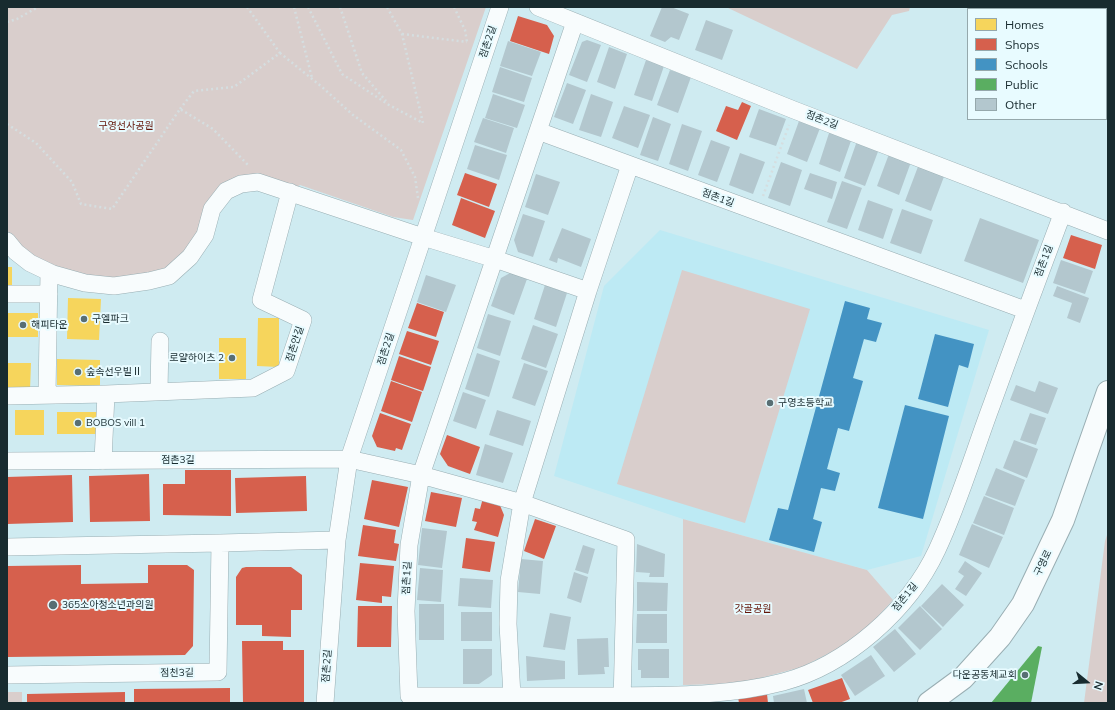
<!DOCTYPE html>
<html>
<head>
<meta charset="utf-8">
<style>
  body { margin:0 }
  #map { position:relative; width:1115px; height:710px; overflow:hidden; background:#cfebf1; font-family:Mulish,sans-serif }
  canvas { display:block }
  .frame { position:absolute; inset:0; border:8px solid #182b2f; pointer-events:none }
  .legend { position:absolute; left:967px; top:8px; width:140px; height:112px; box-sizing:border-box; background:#e8fbff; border:1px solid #95a8ac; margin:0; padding:5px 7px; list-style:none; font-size:12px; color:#182b2f }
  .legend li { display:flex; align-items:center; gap:8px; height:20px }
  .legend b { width:20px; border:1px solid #95a8ac }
  .north { position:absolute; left:1067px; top:662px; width:40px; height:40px; -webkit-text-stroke:3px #e8fbff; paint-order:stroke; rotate:108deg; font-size:11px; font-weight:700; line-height:16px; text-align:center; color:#182b2f }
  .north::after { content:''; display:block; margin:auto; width:14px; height:18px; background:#182b2f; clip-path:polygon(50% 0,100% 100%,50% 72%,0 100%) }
</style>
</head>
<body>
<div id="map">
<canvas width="1115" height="710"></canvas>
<div class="frame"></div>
<ul class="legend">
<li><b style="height:11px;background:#f6d55c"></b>Homes</li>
<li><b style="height:11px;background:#d6604d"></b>Shops</li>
<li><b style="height:11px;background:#4393c3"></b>Schools</li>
<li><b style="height:11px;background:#5aae61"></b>Public</li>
<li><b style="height:11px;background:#b3c7ce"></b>Other</li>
</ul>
<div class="north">N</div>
</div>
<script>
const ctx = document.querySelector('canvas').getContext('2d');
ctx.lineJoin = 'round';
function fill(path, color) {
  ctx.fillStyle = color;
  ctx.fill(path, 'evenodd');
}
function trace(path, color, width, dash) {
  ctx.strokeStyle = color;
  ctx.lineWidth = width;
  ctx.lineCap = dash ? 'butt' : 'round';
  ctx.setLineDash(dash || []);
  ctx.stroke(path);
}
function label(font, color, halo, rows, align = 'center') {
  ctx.font = font + ' Mulish,"Noto Sans KR",sans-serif';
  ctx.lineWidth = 4;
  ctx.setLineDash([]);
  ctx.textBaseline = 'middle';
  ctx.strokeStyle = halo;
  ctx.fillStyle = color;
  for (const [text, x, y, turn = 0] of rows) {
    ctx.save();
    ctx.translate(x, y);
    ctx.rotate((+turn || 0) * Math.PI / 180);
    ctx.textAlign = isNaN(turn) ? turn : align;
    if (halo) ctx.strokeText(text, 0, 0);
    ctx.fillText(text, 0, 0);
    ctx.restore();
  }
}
fill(new Path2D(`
  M660 230 989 330 921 556 867 570 683 519 554 476 604 286Z`), '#bdeaf4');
fill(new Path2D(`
  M7 7H486L413 220 393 217 300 185 290 192 241 184 169 276 85 283 7 241Z
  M726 7H910L909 11 892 15 857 69Z
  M682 270 810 309 745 523 617 484Z
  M683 519 867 570 893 600 857 639 802 667 753 680 720 684 683 685Z
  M1108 532V703H1084L1105 541Z
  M7 692H22V703H7Z`), '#d9cecc');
fill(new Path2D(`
  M7 267H12V287H7Z
  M68 298 101 299 99 340 67 339Z
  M7 313H38V337H7Z
  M258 318H279V367L257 366Z
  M219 338H246V379H219Z
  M57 359 100 360V386L57 385Z
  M7 363H31L30 390H7Z
  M15 410H44V435H15Z
  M57 412H99V434H57Z`), '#f6d55c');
fill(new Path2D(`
  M518 16 547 25 554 36 549 54 510 41Z
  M742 102 751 106 737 140 716 131 726 106 738 110Z
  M465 173 497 184 489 207 457 195Z
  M461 198 495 211 485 238 452 225Z
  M1071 235 1102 245 1095 269 1063 258Z
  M417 303 444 312 436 337 408 328Z
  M407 331 439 341 431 365 399 354Z
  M399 356 431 367 423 391 391 380Z
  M391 381 422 392 412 422 381 411Z
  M380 413 411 424 402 450 396 448 395 451 377 447 372 436Z
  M447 435 480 447 470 474 448 466 440 454Z
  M185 470H231V516L163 515V484H185Z
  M149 474 150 521 90 522 89 476Z
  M72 475 73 522 7 524V477Z
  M306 476 307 511 236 513 235 478Z
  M372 480 408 487 399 527 364 519Z
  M431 492 462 498 456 527 425 521Z
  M483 498 499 503 504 515 498 537 474 530 477 522 472 521 475 508 480 509Z
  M535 519 556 526 544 559 524 551Z
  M363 525 396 530 394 543 399 544 396 561 358 556Z
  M466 538 495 542 490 572 462 568Z
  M360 563 394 566 391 597 382 596V603L356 600Z
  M81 565V584L148 583V565H187L194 570 193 646 185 655 7 657V566Z
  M246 567H291L302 575V610H291V637L262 636V625H236V577L242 568Z
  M358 606H392L391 647H357Z
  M242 641H283V650H304V703H243Z
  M842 678 850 699 839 703H813L808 690Z
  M230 688V703H134V689Z
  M125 692V703H27V694Z
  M767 694 768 703H739L738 697Z`), '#d6604d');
fill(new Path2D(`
  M845 301 870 308 867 319 882 323 876 342 864 339 853 378 863 381 849 431 838 428 827 469 840 473 835 491 821 488 813 519 822 522 814 552 769 540 778 508 788 510Z
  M935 334 974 344 968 368 959 365 948 407 918 399Z
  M905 405 949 416 923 519 878 508Z`), '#4393c3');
fill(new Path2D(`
  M1038 646 1042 647 1031 703H991Z`), '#5aae61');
fill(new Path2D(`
  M662 7H671L689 14 679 40 671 37 665 42 650 36Z
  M706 20 733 30 722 60 695 50Z
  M587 40 601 45 587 82 569 75 582 42Z
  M508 41 541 52 532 76 500 66Z
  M609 47 627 54 615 89 597 82Z
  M646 60 664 66 652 101 634 95Z
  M500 67 532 78 524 102 492 92Z
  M670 70 691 77 678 113 657 105Z
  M567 83 586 90 573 124 554 117Z
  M493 94 525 105 517 128 485 118Z
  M591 94 613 102 601 137 579 130Z
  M624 106 650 115 638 148 612 138Z
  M759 109 786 119 776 146 749 137Z
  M653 117 671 124 658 161 640 155Z
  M483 118 514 128 506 153 474 142Z
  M799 121 820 128 807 162 787 154Z
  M682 124 702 131 688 171 669 164Z
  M830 130 852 138 840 172 819 164Z
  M711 140 730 147 717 182 698 175Z
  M857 141 879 149 865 186 844 178Z
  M475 145 507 155 499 180 467 169Z
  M740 153 765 162 753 194 729 185Z
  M889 154 911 162 899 195 877 186Z
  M781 162 802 170 790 206 768 198Z
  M919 164 945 174 931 211 905 201Z
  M810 173 837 182 832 199 804 189Z
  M536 174 560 182 548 215 525 207Z
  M842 181 862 188 847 229 827 222Z
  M868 200 893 209 883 239 858 230Z
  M902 209 933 220 921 254 890 243Z
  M523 214 545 221 533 257 518 252 514 240Z
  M980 218 1039 240 1023 283 964 261Z
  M562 228 591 239 581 267 558 258 557 263 549 260Z
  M1061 260 1093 271 1085 294 1053 283Z
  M510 273 527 279 514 315 491 306 501 278Z
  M426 275 456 285 446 312 417 302Z
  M545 285 567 293 556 327 534 319Z
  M1057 286 1089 298 1080 323 1067 318 1072 303 1053 296Z
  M488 314 511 321 500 356 477 348Z
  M533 325 558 334 546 368 521 359Z
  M477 353 500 361 489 397 465 389Z
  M524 363 548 371 535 406 512 398Z
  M1039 381 1058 388 1048 414 1010 400 1016 385 1035 392Z
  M463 392 486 400 476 429 453 421Z
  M497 410 531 421 523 446 489 435Z
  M1030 413 1046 418 1036 445 1020 440Z
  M1014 440 1038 449 1027 478 1003 468Z
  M485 444 513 453 503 483 476 475Z
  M996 468 1025 480 1015 506 985 495Z
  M984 496 1014 508 1004 535 973 523Z
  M972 524 1003 537 989 568 959 555Z
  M422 528 447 531 442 568 418 565Z
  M637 544 665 554 664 577H649L650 573 636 572Z
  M583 545 595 549 588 574 575 570Z
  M521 559 543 561 540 594 518 592Z
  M965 561 982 573 966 596 955 589 964 576 958 572Z
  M420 568 443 570 441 602 417 600Z
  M574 572 588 577 581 603 567 598Z
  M460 578 493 580 491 608 458 606Z
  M637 582 668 583 667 611H637Z
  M942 584 964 605 943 627 921 606Z
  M419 604H444V640H419Z
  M920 606 942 629 920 650 898 628Z
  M461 612H492V641H461Z
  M550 613 571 617 565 650 543 647Z
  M637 614H667V643H636Z
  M895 629 916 654 894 672 873 647Z
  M608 638 609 667H604L605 674 578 675 577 639Z
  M463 649H492V675L479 684H463Z
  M638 649H669V678H641V670H638Z
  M871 655 885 676 855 696 841 675Z
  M526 656 565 661V679L527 681Z
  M804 689 807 703H774L773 696Z`), '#b3c7ce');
const minor = new Path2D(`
  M538 7 794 110 1108 231
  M575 22 421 475 409 545 406 611 409 696C475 696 542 696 608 696 667 695 725 697 783 682 847 665 909 610 937 550 959 503 974 452 992 404 1015 340 1039 276 1063 212
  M538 131 1025 310
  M7 241 16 252 30 263 53 274 85 283 114 286 149 281 169 276 190 257 205 235 212 209 226 191 241 184 258 182 423 237 495 259 588 291 522 503 626 540 622 703
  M588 291 630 165
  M7 294H49
  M159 391 160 341
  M47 395 49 272
  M7 396 106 394 253 388 286 371 303 320 261 300 290 192
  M7 461 349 459 421 475 522 503 509 581 508 624 512 696
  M103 461 106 394
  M7 547 220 543 337 540
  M7 675 218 672 220 543
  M325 703 337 540 349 459 500 7`);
const secondary = new Path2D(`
  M929 703 963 678 1000 637 1023 604 1063 520 1108 392`);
trace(minor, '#99aeb3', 18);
trace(secondary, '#99aeb3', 24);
trace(new Path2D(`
  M247 7 280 53
  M294 7 312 78
  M308 7 342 74 389 105 423 123 402 34 387 7
  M340 7 362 73 386 101
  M454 7 465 30 467 42 469 43
  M7 22 17 19 38 7
  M402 34 467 42
  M180 109 194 91 234 87 280 53 322 87 353 115 401 150 415 177 418 198
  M7 124 36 143 72 182 81 204 112 209 180 109 213 129 249 166
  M763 196 789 125`), '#d5dee0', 2.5, [2, 3]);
trace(minor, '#f8fcfd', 17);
trace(secondary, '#f8fcfd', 22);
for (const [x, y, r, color] of [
  [84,319,4,"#586e73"],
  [23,325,4,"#586e73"],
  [232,358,4,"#586e73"],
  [78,372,4,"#586e73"],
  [770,403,4,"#586e73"],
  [78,423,4,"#586e73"],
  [53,605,5,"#586e73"],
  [1025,675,4,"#586e73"]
]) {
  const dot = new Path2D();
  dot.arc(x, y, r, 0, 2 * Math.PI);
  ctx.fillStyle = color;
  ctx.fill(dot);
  trace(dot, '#e8fbff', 1.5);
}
label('10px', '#182b2f', '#e8fbff', [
  ["점촌2길",488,42,-71],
  ["점촌2길",822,120,21],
  ["점촌1길",718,198,20],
  ["점촌1길",1044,261,-69],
  ["점촌안길",295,344,-72],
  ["점촌2길",386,349,-72],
  ["점촌3길",178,460],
  ["구영로",1043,563,-64],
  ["점촌1길",407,578,-87],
  ["점촌1길",905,597,-51],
  ["점촌2길",327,666,-86],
  ["점천3길",177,673,-1]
]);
label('10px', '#631509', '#e8fbff', [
  ["구영선사공원",126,126],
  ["갓골공원",753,609]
]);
label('10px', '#182b2f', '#e8fbff', [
  ["구엘파크",92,319],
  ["해피타운",31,325],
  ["로얄하이츠 2",224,358,"right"],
  ["숲속선우빌Ⅱ",86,372],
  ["구영초등학교",778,403],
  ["BOBOS vill 1",86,423],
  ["365소아청소년과의원",62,605],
  ["다운공동체교회",1017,675,"right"]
], 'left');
</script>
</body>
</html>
